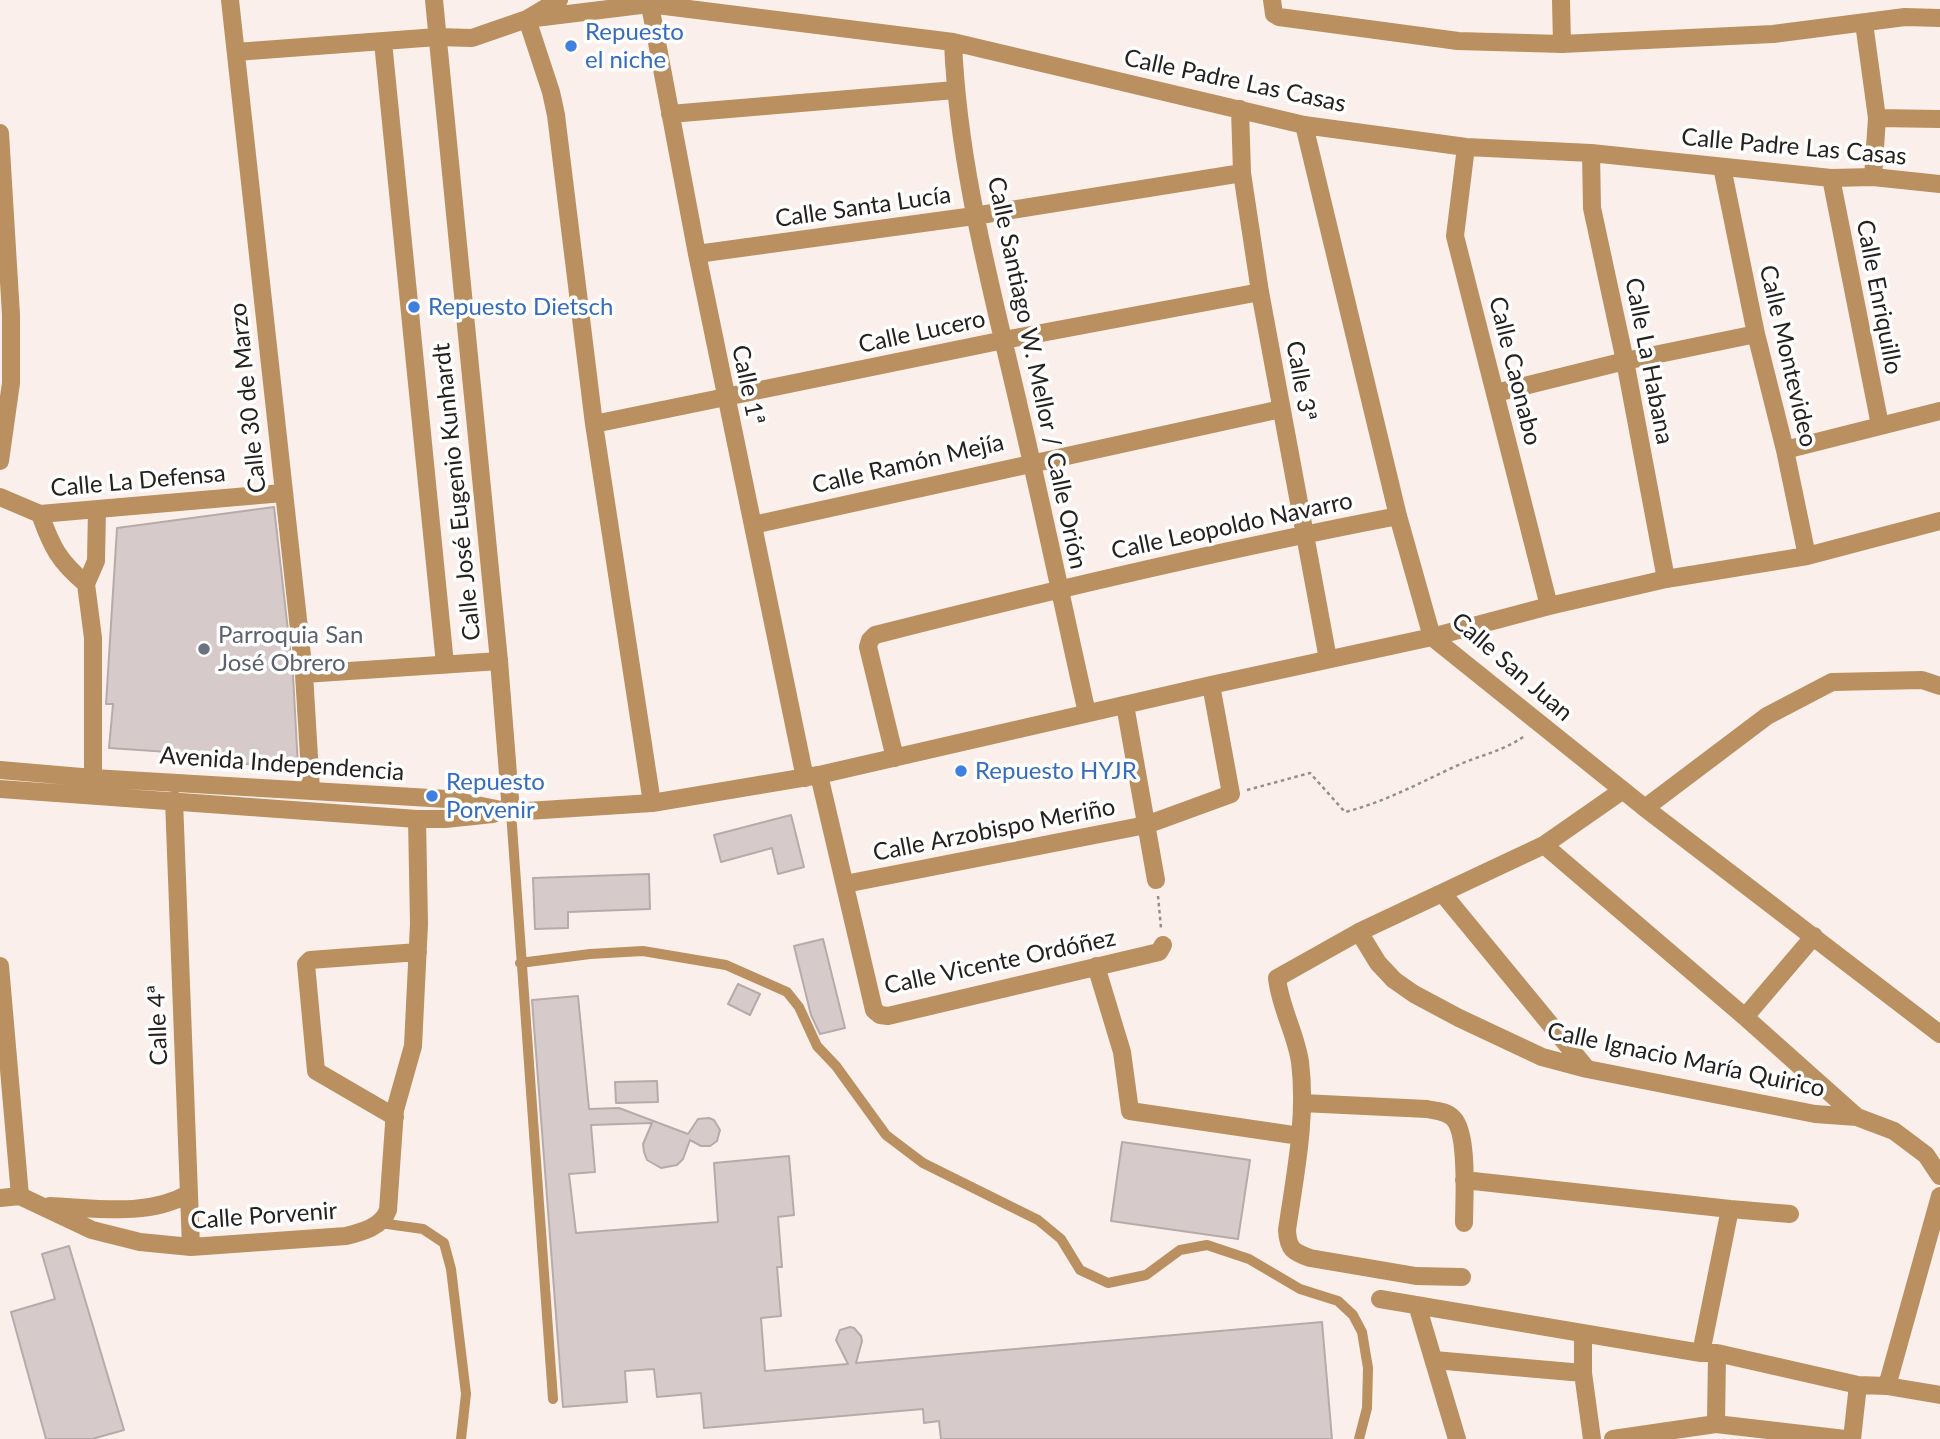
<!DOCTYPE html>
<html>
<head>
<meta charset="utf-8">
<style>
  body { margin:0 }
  canvas { display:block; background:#faefea }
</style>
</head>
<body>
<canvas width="1940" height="1439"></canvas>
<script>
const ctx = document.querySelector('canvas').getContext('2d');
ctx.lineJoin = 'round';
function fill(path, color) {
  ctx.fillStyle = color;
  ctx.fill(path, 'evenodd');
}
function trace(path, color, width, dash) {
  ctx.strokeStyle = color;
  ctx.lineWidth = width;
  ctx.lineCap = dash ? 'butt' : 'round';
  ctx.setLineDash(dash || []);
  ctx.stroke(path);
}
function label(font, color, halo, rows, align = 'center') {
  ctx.font = font + ' Lato,sans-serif';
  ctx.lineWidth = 7;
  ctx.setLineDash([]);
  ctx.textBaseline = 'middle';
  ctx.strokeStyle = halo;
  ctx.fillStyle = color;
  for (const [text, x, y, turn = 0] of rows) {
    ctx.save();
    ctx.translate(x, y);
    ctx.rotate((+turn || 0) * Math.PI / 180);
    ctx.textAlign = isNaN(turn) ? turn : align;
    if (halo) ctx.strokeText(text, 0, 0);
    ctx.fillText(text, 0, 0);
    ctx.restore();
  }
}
const building = new Path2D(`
  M274 507 293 675 298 767 198 761V754L109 748 113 704H106L117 528Z
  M791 815 804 867 778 874 772 848 721 862 714 835Z
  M649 874 650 909 568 912V928L535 929 533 878Z
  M823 939 845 1028 820 1034 811 1015 794 946Z
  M738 984 760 994 750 1015 728 1004Z
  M578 996 589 1109 619 1108 688 1134 698 1119 709 1118 714 1120 720 1130 717 1141 710 1146H701L690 1140 683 1159 677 1165 661 1168 647 1160 644 1152 643 1144 652 1123 591 1125 595 1172 569 1174 576 1233 718 1222 714 1163 789 1156 794 1215 778 1217 782 1267H777L781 1316 761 1318 765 1371 848 1364 836 1340 840 1330 850 1327 854 1328 861 1336 862 1341 856 1363 1322 1322 1332 1439H941L939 1421 924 1423 923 1409 704 1428 701 1393 657 1397 654 1369 625 1371 627 1402 563 1407 532 1000Z
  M657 1081 658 1102 616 1103 615 1082Z
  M1122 1142 1250 1160 1238 1239 1111 1221Z
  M69 1246 124 1430 92 1439H46L11 1312 55 1299 42 1254Z`);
fill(building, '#d6caca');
trace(building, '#b7abaa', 2);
trace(new Path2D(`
  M1247 790 1310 773 1345 812C1385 802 1419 783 1456 766 1482 754 1500 753 1526 735
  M1158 896 1161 928`), '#968e8a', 2.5, [3.5, 3.5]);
trace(new Path2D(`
  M511 812 553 1399
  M520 963 590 954 643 951 726 965 787 992 799 1007 817 1046 836 1066 886 1135 923 1163 1038 1220 1061 1239 1080 1270 1108 1283 1146 1275 1180 1250 1207 1245 1249 1259 1300 1289 1338 1301 1353 1315 1362 1332 1368 1368 1367 1408 1359 1439
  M380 1223 423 1229 444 1243 451 1269 466 1394 461 1439`), '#ba9061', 10);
trace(new Path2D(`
  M230 0 304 674 311 790
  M559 0 527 19 551 92 556 115 594 424 652 803
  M649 0 697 254 805 778
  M1272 0 1274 14 1279 17 1458 41 1562 44 1773 34 1905 17 1940 18
  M1561 0 1562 44
  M1864 23 1877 118 1873 177
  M383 42 445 664
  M953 42C958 166 991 286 1019 407 1043 509 1064 611 1087 713
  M236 52 437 37 472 38 527 19 649 4 953 42 1304 125 1466 147 1591 153 1831 178 1873 177 1940 184
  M1240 109 1242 173 1260 292 1328 659
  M670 114 955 90
  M1877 118 1940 119
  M1304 125 1398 516 1432 637 1645 808 1940 1034
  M0 133 11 315V383L0 461
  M1466 147 1455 236 1549 606
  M1591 153 1592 208 1625 361 1666 579
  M1722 167 1756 334 1785 450 1807 556
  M1831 178 1880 425
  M697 254 974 216 1242 173
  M1496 393 1625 361 1756 334
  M594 424 1004 340 1260 292
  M1785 450 1940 411
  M0 497 40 514C52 548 59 561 86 584L93 638V778
  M40 514 283 493
  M753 525 1281 409
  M86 584 96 561 97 509
  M304 674 499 661
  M1125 705 1156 880
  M895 758 868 647 870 640 875 635C1048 591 1222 550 1398 516
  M819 775 874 1010 880 1015 888 1016 1159 952 1163 945
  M174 800 191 1247
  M1645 808 1767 716 1832 682 1922 680 1940 686
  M511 812 652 803 819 775 1211 685 1432 637 1549 606 1666 579 1807 556 1940 521
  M1544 845 1745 1017 1857 1117
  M845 884 1146 825 1231 794 1211 685
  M1443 894 1587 1069
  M1359 932 1378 963 1394 980 1414 994 1459 1018 1542 1057 1587 1069 1815 1114 1857 1117 1894 1131 1926 1155 1940 1176
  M0 966 20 1196
  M1096 966 1122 1052 1130 1111 1300 1136
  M1745 1017 1814 936
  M1302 1103 1427 1109C1437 1111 1446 1111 1453 1118 1469 1133 1464 1200 1464 1223
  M395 1117 316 1071 306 964 310 960 418 952
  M1464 1180 1730 1209 1790 1214
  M0 1198 20 1196 92 1230 140 1242 191 1247 346 1236C362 1232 382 1227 388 1210L395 1110 413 1046 419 924 417 819
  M50 1206C95 1208 148 1217 188 1194
  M1462 1277 1416 1276 1310 1258C1293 1252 1288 1249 1287 1230 1295 1175 1307 1118 1300 1062 1296 1034 1280 1007 1277 978L1359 932 1544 845 1623 790
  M1380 1299 1701 1353H1717L1858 1385 1887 1386 1940 1395
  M1417 1305 1457 1439
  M1583 1334V1373L1592 1439
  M1701 1353 1730 1209
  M1434 1360 1583 1373
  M1887 1386 1940 1196
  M1716 1424 1717 1353
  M1613 1439 1716 1424 1845 1439
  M1852 1439 1858 1385`), '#ba9061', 18);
trace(new Path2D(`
  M434 0 499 661 511 812
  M0 770 93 778 447 799 511 812
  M0 789 417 819H445L493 814`), '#ba9061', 18);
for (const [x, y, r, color] of [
  [571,46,7,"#3f7fe0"],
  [414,307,7,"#3f7fe0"],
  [204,649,7,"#6b7280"],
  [961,771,7,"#3f7fe0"],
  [432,796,7,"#3f7fe0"]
]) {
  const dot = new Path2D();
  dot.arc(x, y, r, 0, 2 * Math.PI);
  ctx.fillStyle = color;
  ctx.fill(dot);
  trace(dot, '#fff', 2.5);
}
label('24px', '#366cbe', '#fff', [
  ["Repuesto",585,32],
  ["el niche",585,60],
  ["Repuesto Dietsch",428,307],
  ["Repuesto HYJR",975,771],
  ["Repuesto",446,782],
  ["Porvenir",446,810]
], 'left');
label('24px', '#25211f', '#fff', [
  ["Calle Padre Las Casas",1235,81,12],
  ["Calle Padre Las Casas",1794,147,5],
  ["Calle Santa Lucía",863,207,-8],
  ["Calle Enriquillo",1879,297,79],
  ["Calle Lucero",922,332,-12],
  ["Calle Montevideo",1788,356,77],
  ["Calle La Habana",1649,361,79],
  ["Calle Caonabo",1515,371,76],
  ["Calle Santiago W. Mellor / Calle Orión",1037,373,78],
  ["Calle 3ª",1301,381,80],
  ["Calle 1ª",748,385,78],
  ["Calle 30 de Marzo",248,398,-96],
  ["Calle Ramón Mejía",908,464,-13],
  ["Calle La Defensa",138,481,-5],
  ["Calle José Eugenio Kunhardt",457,492,-96],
  ["Calle Leopoldo Navarro",1232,526,-12],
  ["Calle San Juan",1512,667,41],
  ["Avenida Independencia",282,764,4],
  ["Calle Arzobispo Meriño",994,830,-11],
  ["Calle Vicente Ordóñez",1000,962,-12],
  ["Calle 4ª",158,1025,-92],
  ["Calle Ignacio María Quirico",1686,1060,12],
  ["Calle Porvenir",264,1216,-4]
]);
label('24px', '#5b616d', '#fff', [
  ["Parroquia San",218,635],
  ["José Obrero",218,663]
], 'left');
</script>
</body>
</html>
